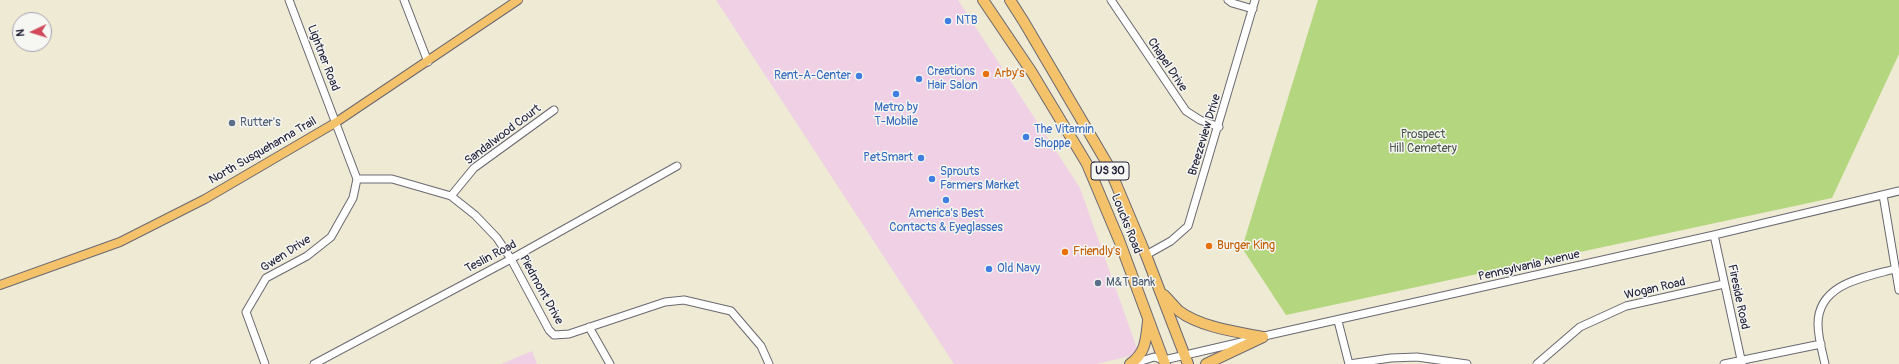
<!DOCTYPE html>
<html>
<head>
<meta charset="utf-8">
<style>
  body { margin:0 }
  #map { position:relative; width:1899px; height:364px; overflow:hidden; background:#efead4; font-family:Pangolin,sans-serif }
  canvas { display:block }
  .north { position:absolute; left:12px; top:12px; width:40px; height:40px; box-sizing:border-box; background:#f6f6f2; border:1px solid #a1a1a9; border-radius:50%; rotate:266deg; font-size:11px; font-weight:700; line-height:16px; text-align:center; color:#22223b }
  .north::after { content:''; display:block; margin:auto; width:14px; height:18px; background:#d1495b; clip-path:polygon(50% 0,100% 100%,50% 72%,0 100%) }
</style>
</head>
<body>
<div id="map">
<canvas width="1899" height="364"></canvas>
<div class="north">N</div>
</div>
<script>
const ctx = document.querySelector('canvas').getContext('2d');
ctx.lineJoin = 'round';
function fill(path, color) {
  ctx.fillStyle = color;
  ctx.fill(path, 'evenodd');
}
function trace(path, color, width, dash) {
  ctx.strokeStyle = color;
  ctx.lineWidth = width;
  ctx.lineCap = dash ? 'butt' : 'round';
  ctx.setLineDash(dash || []);
  ctx.stroke(path);
}
function label(font, color, halo, rows, align = 'center') {
  ctx.font = font + ' Pangolin,sans-serif';
  ctx.lineWidth = 3;
  ctx.setLineDash([]);
  ctx.textBaseline = 'middle';
  ctx.strokeStyle = halo;
  ctx.fillStyle = color;
  for (const [text, x, y, turn = 0] of rows) {
    ctx.save();
    ctx.translate(x, y);
    ctx.rotate((+turn || 0) * Math.PI / 180);
    ctx.textAlign = isNaN(turn) ? turn : align;
    if (halo) ctx.strokeText(text, 0, 0);
    ctx.fillText(text, 0, 0);
    ctx.restore();
  }
}
fill(new Path2D(`
  M716 0H958L1080 188 1139 354 1096 364H954Z
  M532 351 537 364H501Z`), '#efd0e5');
fill(new Path2D(`
  M1318 0H1899V54L1832 198 1286 315 1242 248Z`), '#b3d67e');
const minor = new Path2D(`
  M404 0 428 62
  M1111 0 1186 111 1200 120 1219 127
  M1228 0 1232 3 1253 9
  M357 179H392L451 196 475 215 497 238 511 259 549 330 554 335 569 334 665 302 684 300 731 311 761 346 769 364
  M1883 195 1899 290
  M451 196 474 168 554 110
  M1714 235 1742 364
  M1146 255 1171 241 1188 226 1255 0
  M1338 321 1349 364
  M589 327 610 364
  M1260 337 1714 235 1899 191
  M265 364 246 312 266 278 307 256 331 237 353 198 357 179 289 0
  M314 364 511 259 677 166
  M1132 364 1154 357 1164 360 1250 340
  M1349 364 1391 358 1417 357 1467 364
  M1537 364 1580 327 1626 306 1724 284
  M1724 364 1821 344
  M1825 364C1822 351 1818 337 1818 324 1818 283 1866 277 1895 269`);
const major = new Path2D(`
  M0 285 120 242 205 199 335 123 518 0`);
const highway = new Path2D(`
  M983 0 1031 71 1087 164 1119 240 1165 364
  M1010 0 1024 22 1108 165 1146 255 1188 364
  M1164 295C1169 300 1174 306 1179 311 1200 327 1237 332 1263 337
  M1130 364C1146 353 1146 339 1148 321
  M1206 364 1263 337`);
trace(minor, '#6a6871', 9);
trace(major, '#6a6871', 10);
trace(highway, '#6a6871', 12);
trace(minor, '#fff', 7);
trace(major, '#f4c26a', 8);
trace(highway, '#f4c26a', 10);
for (const [x, y, r, color] of [
  [948,21,4,"#3f7fe0"],
  [986,74,4,"#e8710a"],
  [859,76,4,"#3f7fe0"],
  [919,79,4,"#3f7fe0"],
  [896,94,4,"#3f7fe0"],
  [232,123,4,"#5c6f8a"],
  [1026,137,4,"#3f7fe0"],
  [921,158,4,"#3f7fe0"],
  [932,179,4,"#3f7fe0"],
  [946,200,4,"#3f7fe0"],
  [1209,246,4,"#e8710a"],
  [1065,252,4,"#e8710a"],
  [989,269,4,"#3f7fe0"],
  [1098,283,4,"#5c6f8a"]
]) {
  const dot = new Path2D();
  dot.arc(x, y, r, 0, 2 * Math.PI);
  ctx.fillStyle = color;
  ctx.fill(dot);
  trace(dot, '#f6f6f2', 1.5);
}
for (const [x, y, w] of [
  [1110,171,38]
]) {
  const box = new Path2D();
  box.roundRect(x - w / 2, y - 9, w, 18, 3);
  ctx.fillStyle = '#f6f6f2';
  ctx.fill(box);
  trace(box, '#22223b', 1);
}
label('bold 11px', '#22223b', null, [
  ["US 30",1110,171]
]);
label('12px', '#366cbe', '#f6f6f2', [
  ["NTB",956,21],
  ["Creations",927,72],
  ["Hair Salon",927,86],
  ["Rent-A-Center",851,76,"right"],
  ["Metro by",896,108,"center"],
  ["T-Mobile",896,122,"center"],
  ["The Vitamin",1034,130],
  ["Shoppe",1034,144],
  ["PetSmart",913,158,"right"],
  ["Sprouts",940,172],
  ["Farmers Market",940,186],
  ["America's Best",946,214,"center"],
  ["Contacts & Eyeglasses",946,228,"center"],
  ["Old Navy",997,269]
], 'left');
label('12px', '#22223b', '#f6f6f2', [
  ["Lightner Road",323,58,69],
  ["Chapel Drive",1167,65,56],
  ["Sandalwood Court",503,135,-37],
  ["Breezeview Drive",1205,135,-73],
  ["North Susquehanna Trail",263,151,-30],
  ["Loucks Road",1126,224,68],
  ["Gwen Drive",286,254,-33],
  ["Teslin Road",491,257,-28],
  ["Pennsylvania Avenue",1529,266,-13],
  ["Wogan Road",1655,289,-13],
  ["Piedmont Drive",541,290,61],
  ["Fireside Road",1738,297,78]
]);
label('12px', '#c56008', '#f6f6f2', [
  ["Arby's",994,74],
  ["Burger King",1217,246],
  ["Friendly's",1073,252]
], 'left');
label('12px', '#4e5e75', '#f6f6f2', [
  ["Rutter's",240,123],
  ["M&T Bank",1106,283]
], 'left');
label('12px', '#4e584f', '#f6f6f2', [
  ["Prospect",1423,135],
  ["Hill Cemetery",1423,149]
]);
</script>
</body>
</html>
